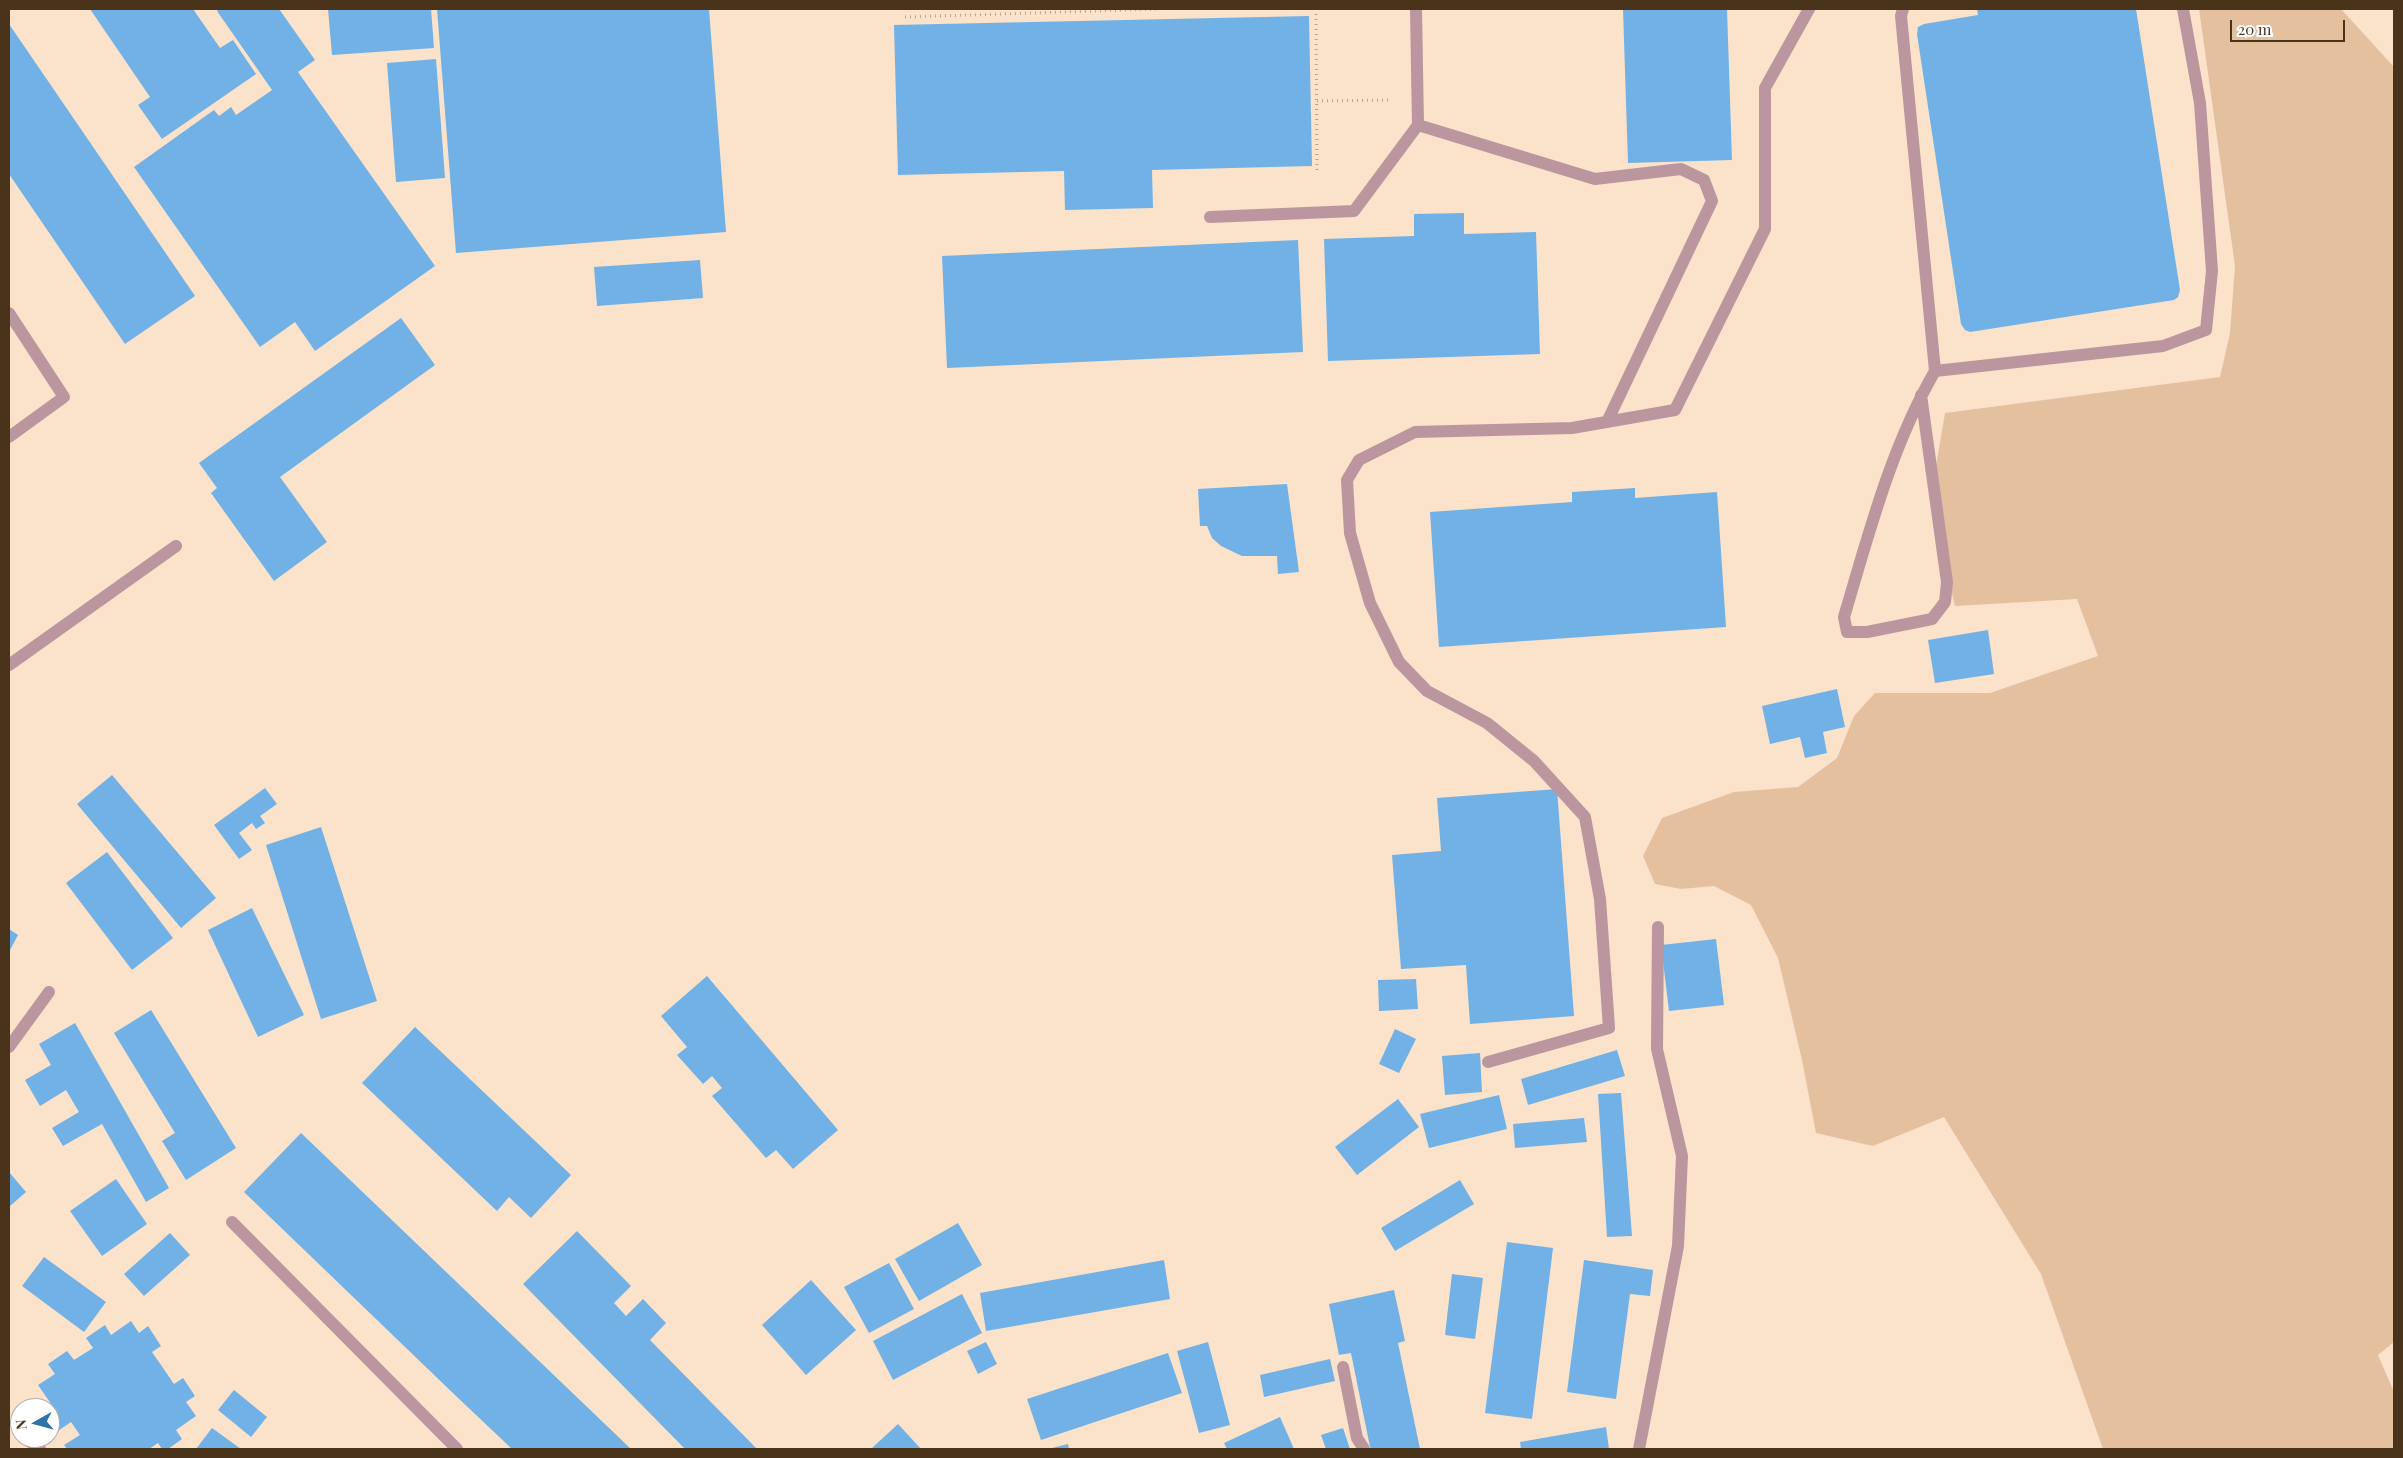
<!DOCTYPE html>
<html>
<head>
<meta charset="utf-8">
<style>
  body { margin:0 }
  #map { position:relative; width:2403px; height:1458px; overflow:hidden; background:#fae2cb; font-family:"Playfair Display",serif }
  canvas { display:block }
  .frame { position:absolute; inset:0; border:10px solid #4a331b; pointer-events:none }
  .north { position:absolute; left:10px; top:1398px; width:50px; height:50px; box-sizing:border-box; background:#fff; border:1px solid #b7ada4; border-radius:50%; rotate:263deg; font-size:14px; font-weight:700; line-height:20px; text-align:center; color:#4a331b }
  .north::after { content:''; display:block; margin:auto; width:18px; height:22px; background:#2e74a8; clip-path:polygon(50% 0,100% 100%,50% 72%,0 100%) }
  .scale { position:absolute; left:2230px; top:20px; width:115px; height:22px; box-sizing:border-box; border:2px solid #4a331b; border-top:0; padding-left:6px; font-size:15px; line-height:18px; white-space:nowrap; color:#4a331b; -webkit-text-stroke:4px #fff; paint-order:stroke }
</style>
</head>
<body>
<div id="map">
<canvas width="2403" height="1458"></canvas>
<div class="frame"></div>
<div class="north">N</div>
<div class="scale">20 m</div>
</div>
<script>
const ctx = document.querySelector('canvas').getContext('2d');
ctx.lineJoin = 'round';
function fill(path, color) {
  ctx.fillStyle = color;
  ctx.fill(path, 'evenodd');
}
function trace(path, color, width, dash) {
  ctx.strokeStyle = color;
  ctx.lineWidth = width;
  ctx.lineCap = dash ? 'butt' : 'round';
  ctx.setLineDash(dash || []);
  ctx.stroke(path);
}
fill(new Path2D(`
  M2199 9H2341L2394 67V1342L2378 1355 2394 1392V1449H2103L2041 1274 1944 1117 1873 1146 1816 1133 1802 1060 1778 958 1751 905 1714 886 1681 889 1655 884 1643 856 1662 818 1734 792 1798 787 1837 758 1854 716 1875 693H1990L2098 656 2077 599 1955 606 1930 502 1945 413 2220 377 2230 333 2235 266Z`), '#e5c09f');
fill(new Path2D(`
  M90 9H193L220 48 233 40 256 74 162 139 138 105 150 97Z
  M219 9H279L315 60 298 72 435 266 315 351 295 322 260 347 134 167 214 110 219 116 231 107 236 115 272 90 217 11Z
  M328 9H431L434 48 332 55Z
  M437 9H709L726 232 456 253Z
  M1623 9H1727L1732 160 1628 163Z
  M1977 9H2136L2180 290 2178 297 2174 300 1970 332 1965 330 1961 324 1917 34 1918 27 1924 24 1978 15Z
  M1309 16 1312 166 1152 170 1153 208 1065 210 1064 171 898 175 894 25Z
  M9 24 195 296 125 344 9 174Z
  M436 59 445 178 396 182 387 63Z
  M1464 213V234L1536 232 1540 354 1328 361 1324 239 1414 236V214Z
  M1298 240 1303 352 947 368 942 256Z
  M700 260 703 298 597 306 594 267Z
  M401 318 435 365 280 477 327 542 274 581 211 493 217 488 199 463Z
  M1287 484 1299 572 1278 574 1277 556H1242L1221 546 1212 538 1207 526H1200L1198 489Z
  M1635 488V498L1717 492 1726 627 1439 647 1430 512 1572 502V492Z
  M1988 630 1994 674 1935 683 1928 640Z
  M1837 689 1845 727 1823 732 1827 753 1805 758 1800 737 1770 744 1762 706Z
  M112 775 216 898 181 928 77 804Z
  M265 788 277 804 260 816 265 823 256 829 252 823 239 833 252 850 239 859 214 825Z
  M1557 789 1574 1016 1470 1024 1466 965 1401 969 1392 855 1441 851 1437 798Z
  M321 827 377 1001 321 1019 266 845Z
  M107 852 173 938 132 970 66 883Z
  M252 908 304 1015 258 1037 208 930Z
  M9 929 18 935 9 952Z
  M1716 939 1724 1005 1669 1011 1661 945Z
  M707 976 838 1130 793 1169 776 1150 766 1158 712 1096 722 1088 712 1076 703 1084 677 1055 687 1047 661 1016Z
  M1416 979 1418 1009 1379 1011 1378 980Z
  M151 1010 236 1148 186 1180 162 1141 175 1133 114 1033Z
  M75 1023 169 1188 146 1202 102 1124 63 1146 52 1128 79 1112 66 1090 40 1106 25 1080 51 1065 39 1044Z
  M415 1027 571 1175 531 1218 509 1197 497 1211 362 1083Z
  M1395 1029 1416 1039 1399 1073 1379 1064Z
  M1617 1050 1625 1076 1528 1105 1521 1079Z
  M1480 1053 1482 1092 1445 1095 1442 1056Z
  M1621 1093 1632 1236 1607 1237 1598 1094Z
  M1499 1095 1507 1129 1429 1148 1420 1114Z
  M1398 1099 1419 1127 1357 1175 1335 1147Z
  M1584 1118 1587 1142 1515 1148 1513 1124Z
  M301 1133 513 1336 631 1449H512L456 1396 244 1192Z
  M9 1172 26 1192 9 1207Z
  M116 1179 147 1224 102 1256 70 1211Z
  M1460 1180 1474 1204 1395 1251 1381 1228Z
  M958 1223 982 1265 919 1301 895 1259Z
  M577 1231 631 1286 614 1303 626 1316 643 1299 666 1323 650 1340 757 1449H685L523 1284Z
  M170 1233 190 1255 144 1296 124 1274Z
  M1507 1242 1553 1248 1532 1419 1485 1413Z
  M44 1257 106 1302 84 1332 22 1286Z
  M1164 1260 1170 1299 986 1331 980 1293Z
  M1584 1260 1653 1270 1650 1296 1630 1294 1616 1399 1567 1392Z
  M889 1263 914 1309 869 1333 844 1287Z
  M1452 1274 1483 1278 1475 1339 1445 1335Z
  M811 1280 856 1330 806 1375 762 1325Z
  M1394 1290 1405 1341 1398 1343 1420 1449H1372L1370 1447 1351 1353 1339 1355 1329 1304Z
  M962 1294 982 1333 893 1380 873 1341Z
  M131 1321 139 1333 148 1326 161 1346 152 1352 174 1384 183 1378 195 1396 186 1402 196 1416 176 1430 182 1439 168 1449H162L158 1443 149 1449H67L64 1445 80 1435 71 1422 55 1433 50 1425V1415L56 1411 38 1385 55 1374 48 1364 67 1351 74 1360 93 1348 86 1338 105 1325 111 1335Z
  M986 1342 997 1364 978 1374 967 1351Z
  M1208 1342 1230 1425 1199 1433 1177 1351Z
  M1168 1353 1182 1393 1041 1440 1027 1399Z
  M1330 1359 1335 1381 1264 1397 1260 1375Z
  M234 1390 267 1417 251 1437 218 1410Z
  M1280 1417 1294 1449H1227L1224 1443Z
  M898 1424 921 1449H871Z
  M1606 1427 1609 1449H1521L1520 1442Z
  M212 1428 241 1449H196Z
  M1343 1428 1350 1449H1326L1321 1435Z
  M1068 1444 1069 1449H1048Z`), '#72b1e5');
trace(new Path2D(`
  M1014 9V14
  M1316 9 1317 173
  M905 17 1160 9
  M1317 101 1392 100`), '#bba48c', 3, [1, 4]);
trace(new Path2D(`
  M1903 9 1901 16 1935 371
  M1418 125 1595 179 1681 169 1704 180 1712 201 1607 422
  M1210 217 1354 211 1418 125 1416 9
  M1921 395 1947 582 1945 602 1932 619 1867 632H1847L1844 617C1869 533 1891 447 1935 371L2163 346 2206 330 2212 271 2200 103 2183 9
  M1488 1062 1609 1028 1600 899 1585 817 1534 761 1487 723 1427 691 1399 662 1370 603 1350 533 1347 480 1359 460 1415 432 1572 428 1675 410 1765 229V88L1809 9`), '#bb969e', 12);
trace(new Path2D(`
  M9 313 64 397 9 437
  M9 665 176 546
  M9 1047 49 992
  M232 1222 457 1449
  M1343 1367 1357 1438 1364 1449
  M29 1441 40 1449
  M1639 1449 1678 1246 1682 1156 1657 1049 1658 927`), '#bb969e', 12);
</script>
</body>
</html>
